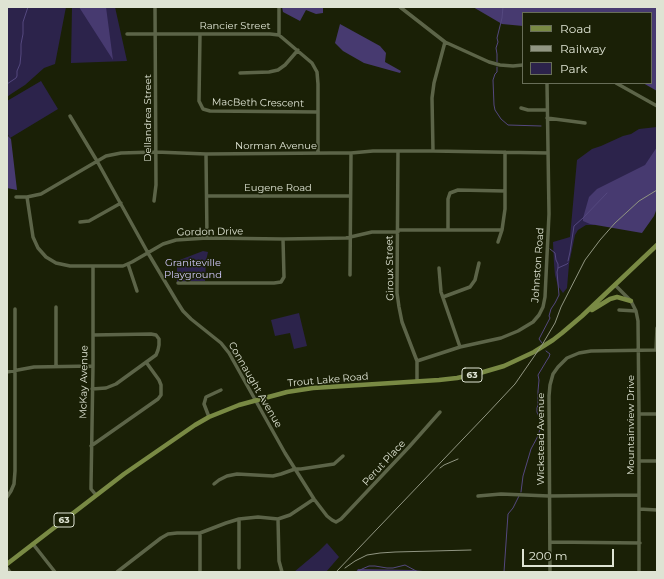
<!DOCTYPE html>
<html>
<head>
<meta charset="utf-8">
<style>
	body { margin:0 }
	#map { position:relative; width:664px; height:579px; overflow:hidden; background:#1a2006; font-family:Montserrat,sans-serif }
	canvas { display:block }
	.frame { position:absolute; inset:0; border:8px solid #dee3d3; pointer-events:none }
	.legend { position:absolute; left:522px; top:12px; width:130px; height:72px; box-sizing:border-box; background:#1a2006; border:1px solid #686e58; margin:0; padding:5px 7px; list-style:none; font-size:12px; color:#dee3d3 }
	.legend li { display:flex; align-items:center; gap:8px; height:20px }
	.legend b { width:20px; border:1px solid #686e58 }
	.scale { position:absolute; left:522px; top:549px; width:92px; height:18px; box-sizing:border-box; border:2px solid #dee3d3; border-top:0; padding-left:5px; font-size:12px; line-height:14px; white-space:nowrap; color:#dee3d3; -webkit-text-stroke:3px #1a2006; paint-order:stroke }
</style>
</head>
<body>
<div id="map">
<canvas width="664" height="579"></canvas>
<div class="frame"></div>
<ul class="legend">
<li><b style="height:5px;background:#798a44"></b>Road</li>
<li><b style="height:5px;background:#919682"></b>Railway</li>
<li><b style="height:11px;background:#2c234b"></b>Park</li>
</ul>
<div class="scale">200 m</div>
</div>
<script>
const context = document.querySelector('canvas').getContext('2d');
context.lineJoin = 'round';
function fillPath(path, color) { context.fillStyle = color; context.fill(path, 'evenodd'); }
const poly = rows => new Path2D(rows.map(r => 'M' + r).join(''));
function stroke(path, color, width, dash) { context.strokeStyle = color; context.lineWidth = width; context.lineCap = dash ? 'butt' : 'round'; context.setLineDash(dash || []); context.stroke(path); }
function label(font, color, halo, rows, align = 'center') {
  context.font = font + ' Montserrat,sans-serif'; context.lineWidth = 3; context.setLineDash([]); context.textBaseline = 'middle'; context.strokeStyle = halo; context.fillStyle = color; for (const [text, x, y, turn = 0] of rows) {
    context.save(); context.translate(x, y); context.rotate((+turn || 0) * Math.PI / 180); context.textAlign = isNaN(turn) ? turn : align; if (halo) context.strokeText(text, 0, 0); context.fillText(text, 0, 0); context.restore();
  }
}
const green = poly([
	[7,7,66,7,55,64,44,68,25,85,11,94,7,97],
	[72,7,115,7,127,61,71,63],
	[41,81,58,109,10,138,7,133,7,101],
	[657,127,657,187,594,225,586,225,578,230,575,235,569,264,567,288,563,293,558,286,555,275,554,264,553,242,570,237,577,160,592,149,601,146,623,136,631,134,639,129],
	[203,251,208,252,206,261,205,281,177,282,177,261],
	[299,313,307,346,294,349,290,333,275,336,271,320],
	[327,543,339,557,326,572,294,572,319,551]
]);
const forest = poly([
	[79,7,106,7,113,60],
	[282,7,323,7,323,13,316,14,306,10,300,21,283,12],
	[473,7,657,7,657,91,643,83,651,83,651,13,523,13,523,26,502,24],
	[340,24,380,46,386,53,385,62,401,71,400,73,364,63,343,51,335,43],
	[7,135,11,139,17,190,7,188],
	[657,147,657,208,654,216,642,233,590,224,583,221,583,218,589,197,597,189,645,165],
	[358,569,413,570,433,572,356,572]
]);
const stream = poly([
	[497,62,497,54,496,48,498,42,497,38,502,18,503,7],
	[497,67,497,72,495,74,493,80,494,105,495,110,501,119,508,125,541,126],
	[7,84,16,78,17,76,17,71,20,64,21,54,21,44,23,34,23,22,28,7],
	[568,261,570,252,574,226,583,218,607,193],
	[558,268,567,264,568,263],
	[542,343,539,339,550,318,549,316,551,309,555,303,559,295,557,272,558,268,558,264,556,260,555,253,550,249],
	[521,492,523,476,531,449,538,436,540,429,540,420,537,412,537,408,538,405,538,391,539,380,538,375,547,360,549,357,550,354,546,351],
	[357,572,362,569,369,566,375,566,387,568,393,568,405,565,418,572],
	[504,572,508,514,513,508,519,496]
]);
const minor = poly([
	[400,7,445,42,489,62,500,65,513,66,523,65],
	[127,34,270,34,279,35,312,63,317,72,318,84,318,153],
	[200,34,199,101,203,109,210,111,318,112],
	[279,35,279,7],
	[240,73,269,72,278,70,285,65,298,50],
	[616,83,657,106],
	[521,108,528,110,547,110],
	[70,116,97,161,148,253,176,300,183,311,191,319,221,343,229,353,285,453,314,499,327,516,332,520,336,522,341,519,409,447,440,412],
	[547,118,585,123],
	[398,151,397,293,399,307,402,322,417,361,417,381],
	[433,151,432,98,434,83,445,42],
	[206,154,207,238],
	[207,196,350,196],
	[16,197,27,197,41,194,106,156,121,153,156,152,206,154,330,153,351,153,373,151,433,151,548,153],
	[27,197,33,237,38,248,46,257,56,263,70,266,123,266,132,262,163,244,176,240,207,238,283,239,346,238,372,232,398,232],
	[154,201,156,185,155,7],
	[80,222,89,221,121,203],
	[448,229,448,199,450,193,458,190,505,191],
	[398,230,502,230],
	[498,242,502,230,505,209,505,152],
	[128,264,137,291],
	[93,267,93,366,91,486,91,489,96,495],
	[439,268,441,292,460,347],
	[350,275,351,153],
	[178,283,274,283,281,282,284,277,283,239],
	[615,285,631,301,636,311,638,321,639,414,639,572],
	[443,297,470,287,475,280,479,263],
	[56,307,56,366],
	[619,310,636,311],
	[656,350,657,328],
	[417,361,460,347,501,338,518,331,533,322,539,315,543,307,545,297,549,214,547,83],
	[7,372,34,367,93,366],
	[92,389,106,388,116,384,156,355,158,350,159,345,159,339,156,335,151,334,93,335],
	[639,414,657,414],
	[209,417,204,404,206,397,221,390],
	[91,446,158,399,161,395,161,385,159,380,146,362],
	[639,461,657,461],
	[214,484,219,480,227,476,237,474,273,476,281,474,295,469,301,469,334,464,343,456],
	[478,496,501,494,549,496,639,495],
	[7,497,11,491,14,484,15,471,15,309],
	[639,509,657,510],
	[278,519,279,561,282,572],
	[550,542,640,543],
	[33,544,55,572],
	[7,568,10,572],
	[239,568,239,519],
	[117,572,161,538,168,534,177,533,200,533,226,523,239,519,258,517,278,519,290,515,314,499],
	[200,572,200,533],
	[550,572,549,396,550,385,553,374,558,367,567,358,579,353,591,351,657,350]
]);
const major = poly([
	[592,310,610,299,617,297,631,301],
	[7,564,124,474,195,425,209,417,239,405,287,392,313,388,439,380,457,378,480,373,504,366,534,352,553,340,562,333,582,316,657,245]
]);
const rail = poly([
	[440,468,444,465,458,459],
	[345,568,355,561,367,555,380,553,395,552,471,550],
	[336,572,485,416,515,384,542,345,555,323,561,307,585,260,600,240,615,223,639,201,657,190]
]);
const shields = [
	[472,375,20],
	[64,520,20]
];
const shieldNames = [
	["63",472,375],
	["63",64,520]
];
const streetNames = [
	["Rancier Street",235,26],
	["MacBeth Crescent",258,103,1],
	["Dellandrea Street",148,118,-90],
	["Norman Avenue",276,146],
	["Eugene Road",278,188],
	["Gordon Drive",210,232,-1],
	["Johnston Road",538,265,-86],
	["Giroux Street",390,268,-91],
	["Trout Lake Road",328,380,-5],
	["McKay Avenue",84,382,-89],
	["Connaught Avenue",255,385,60],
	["Mountainview Drive",631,425,-90],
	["Wickstead Avenue",541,439,-90],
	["Perut Place",384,463,-47]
];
const parkNames = [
	["Graniteville",193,263],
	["Playground",193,275]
];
fillPath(green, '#2c234b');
fillPath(forest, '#473a70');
stroke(stream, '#54487f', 1);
stroke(minor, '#5c6448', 3.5);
stroke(major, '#798a44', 4.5);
stroke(rail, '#919682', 1);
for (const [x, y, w] of shields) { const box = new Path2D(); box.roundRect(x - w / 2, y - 7, w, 14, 3); context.fillStyle = '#1a2006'; context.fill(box); stroke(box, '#dee3d3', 1); }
label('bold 9px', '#dee3d3', null, shieldNames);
label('10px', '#dee3d3', '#1a2006', streetNames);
label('10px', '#d2cafd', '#1a2006', parkNames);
</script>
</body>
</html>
